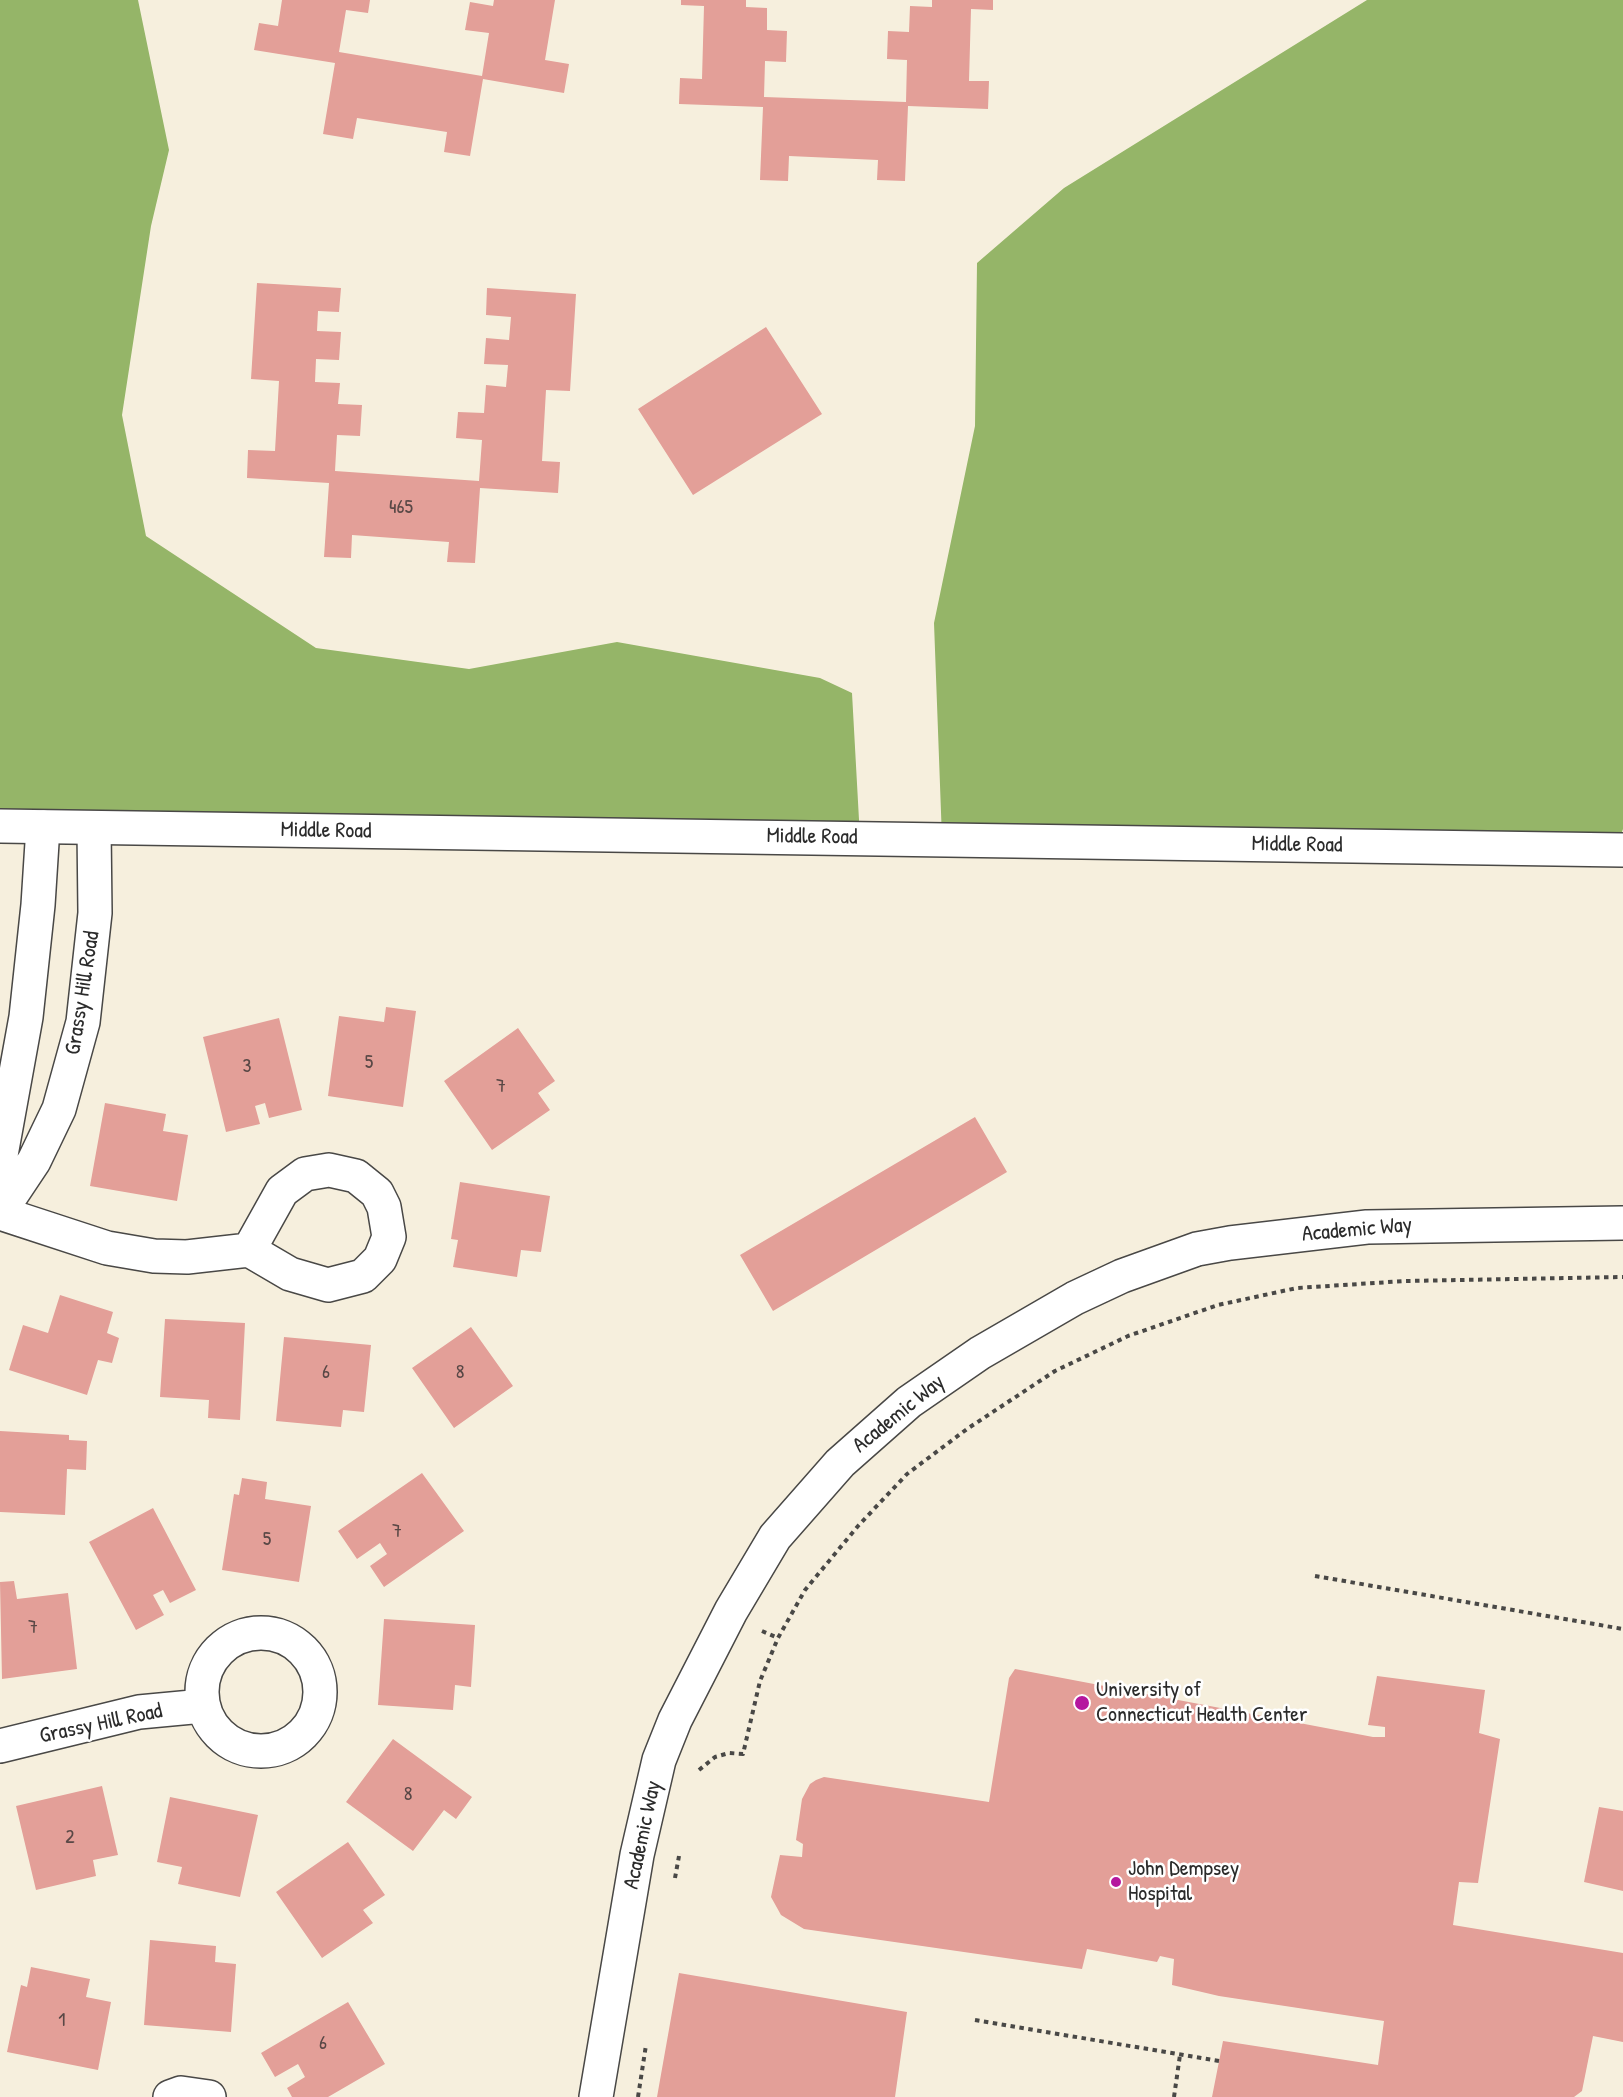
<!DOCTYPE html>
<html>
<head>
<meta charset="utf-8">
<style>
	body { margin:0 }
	canvas { display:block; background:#f6efdd }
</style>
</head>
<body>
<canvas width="1623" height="2097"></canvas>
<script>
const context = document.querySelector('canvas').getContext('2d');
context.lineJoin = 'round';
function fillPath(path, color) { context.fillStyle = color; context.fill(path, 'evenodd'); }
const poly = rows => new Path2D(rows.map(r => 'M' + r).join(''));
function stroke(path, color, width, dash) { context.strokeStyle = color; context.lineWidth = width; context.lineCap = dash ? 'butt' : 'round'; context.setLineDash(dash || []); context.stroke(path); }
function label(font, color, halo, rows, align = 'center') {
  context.font = font + ' "Patrick Hand",sans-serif'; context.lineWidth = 5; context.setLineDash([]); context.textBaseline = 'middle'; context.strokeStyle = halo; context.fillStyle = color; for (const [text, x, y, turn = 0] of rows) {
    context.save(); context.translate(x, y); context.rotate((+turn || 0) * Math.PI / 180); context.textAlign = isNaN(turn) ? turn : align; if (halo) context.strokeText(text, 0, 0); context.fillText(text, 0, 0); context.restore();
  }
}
const forest = poly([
	[0,0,138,0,169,150,151,226,122,415,146,536,316,648,469,669,617,642,820,678,852,693,860,838,0,826],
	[1367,0,1623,0,1623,829,1616,850,942,839,934,623,975,426,977,263,1064,188]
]);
const building = poly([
	[282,0,370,0,368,13,346,10,339,52,482,76,489,33,465,30,470,2,493,6,494,0,555,0,545,60,569,64,564,93,483,79,470,156,444,152,447,132,357,118,353,139,323,134,335,63,254,50,259,23,278,26],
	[681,0,746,0,746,7,767,8,767,30,787,31,786,62,765,61,764,97,906,102,907,60,887,59,888,31,909,32,910,6,932,7,932,0,993,0,993,10,971,9,969,81,989,81,988,109,908,106,905,181,877,180,878,160,789,156,788,181,760,180,763,107,679,104,680,78,702,79,704,6,681,5],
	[257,283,341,288,339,312,318,311,317,331,341,332,339,360,316,359,315,382,340,383,338,404,362,405,360,436,337,435,335,471,479,481,482,440,456,438,458,412,484,413,486,385,506,387,508,365,484,364,486,338,509,340,511,317,486,315,487,288,576,294,570,391,546,390,542,461,560,462,558,493,480,488,475,563,447,562,449,542,352,535,351,558,324,557,329,483,247,478,248,450,275,451,279,381,251,379],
	[766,327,822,414,693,495,638,409],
	[386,1007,416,1011,403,1107,328,1096,339,1016,384,1022],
	[279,1018,302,1110,269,1118,265,1103,255,1106,260,1124,226,1132,203,1037],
	[518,1028,555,1081,538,1093,550,1110,492,1150,444,1081],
	[105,1103,166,1114,163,1131,188,1135,177,1201,90,1186],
	[975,1117,1007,1172,773,1311,740,1255],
	[460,1182,550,1196,541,1252,521,1250,517,1277,453,1267,458,1240,451,1239],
	[60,1295,113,1312,107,1333,119,1338,112,1363,98,1360,87,1395,9,1370,23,1325,48,1333],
	[165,1319,245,1323,240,1420,208,1418,209,1400,160,1397],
	[471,1327,513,1386,454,1428,412,1368],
	[284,1337,371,1345,364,1412,343,1410,341,1427,276,1421],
	[0,1431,69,1435,69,1440,87,1441,86,1470,67,1469,65,1515,0,1512],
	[422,1473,464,1531,384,1587,370,1566,387,1554,380,1543,357,1559,338,1531],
	[242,1478,267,1482,265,1499,311,1506,299,1582,222,1570,234,1494,239,1495],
	[153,1508,196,1590,170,1603,163,1590,153,1595,164,1615,136,1630,89,1542],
	[14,1581,17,1599,68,1593,77,1669,2,1679,0,1582],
	[384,1619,475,1625,471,1687,455,1685,453,1710,378,1705],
	[1015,1669,1373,1737,1385,1737,1385,1727,1368,1725,1377,1676,1485,1690,1479,1733,1500,1739,1478,1883,1459,1882,1453,1925,1623,1953,1623,2042,1593,2036,1582,2091,1574,2097,1212,2097,1223,2041,1378,2065,1384,2021,1219,1996,1172,1985,1174,1959,1160,1956,1157,1962,1087,1949,1082,1969,804,1929,781,1915,771,1897,780,1855,802,1857,803,1844,796,1840,802,1799,810,1784,816,1780,824,1777,989,1802,1009,1678],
	[393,1739,472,1797,456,1819,444,1810,413,1851,346,1802],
	[102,1786,118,1855,93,1860,96,1876,36,1890,16,1806],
	[170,1797,258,1815,240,1897,178,1884,182,1867,157,1862],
	[1599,1807,1623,1811,1623,1891,1584,1882],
	[348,1842,385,1895,363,1910,373,1923,322,1958,276,1892],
	[150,1940,216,1946,215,1962,236,1964,231,2032,144,2025],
	[31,1967,90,1979,86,1997,111,2002,98,2070,7,2052,21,1985,27,1987],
	[679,1973,907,2012,895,2097,657,2097],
	[348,2002,385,2064,328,2097,292,2097,287,2088,305,2077,298,2064,275,2077,261,2053]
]);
const path = poly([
	[1315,1576,1623,1629],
	[762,1631,778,1638],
	[699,1770,715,1757,729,1753,743,1754,760,1681,778,1638,805,1590,858,1526,907,1474,967,1429,1055,1371,1128,1336,1218,1305,1297,1288,1405,1281,1623,1277],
	[675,1878,679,1856],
	[975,2020,1219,2061],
	[638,2097,646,2045],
	[1174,2097,1180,2055]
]);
const street = poly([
	[0,1197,1,1155,26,1017,38,905,43,827],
	[0,1212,34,1161,59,1109,83,1022,95,913,94,828],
	[0,1213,107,1248,154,1256,187,1257,249,1250,290,1274,328,1285,363,1276,380,1259,389,1237,384,1207,377,1193,356,1176,329,1170,305,1174,282,1191,249,1250],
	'202 1692a59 59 0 1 1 118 0a59 59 0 1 1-118 0Z',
	[0,1746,139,1712,203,1706],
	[170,2097,181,2093,209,2097],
	[596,2097,637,1855,659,1760,675,1720,731,1611,775,1537,840,1463,909,1402,980,1353,1075,1298,1122,1276,1197,1249,1230,1243,1367,1227,1623,1223]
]);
const secondary = poly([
	[0,826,1623,850]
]);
const markers = [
	[1082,1703,8,"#b5179e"],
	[1116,1882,6,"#b5179e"]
];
const numberNames = [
	["465",401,508],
	["5",369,1063],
	["3",247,1067],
	["7",501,1087],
	["6",326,1373],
	["8",460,1373],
	["7",397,1532],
	["5",267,1540],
	["7",33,1628],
	["8",408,1795],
	["2",70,1838],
	["1",62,2021],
	["6",323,2044]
];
const streetNames = [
	["Middle Road",326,831,1],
	["Middle Road",812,837,1],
	["Middle Road",1297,845,1],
	["Grassy Hill Road",83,993,-81],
	["Academic Way",1357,1230,-5],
	["Academic Way",899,1414,-39],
	["Grassy Hill Road",101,1724,-12],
	["Academic Way",643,1835,-78]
];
const poiNames = [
	["University of",1096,1690],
	["Connecticut Health Center",1096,1715],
	["John Dempsey",1128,1869],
	["Hospital",1128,1894]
];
fillPath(forest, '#95b568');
fillPath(building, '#e39f98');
stroke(street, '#494846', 36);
stroke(secondary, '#494846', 36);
stroke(path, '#494846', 4, [4.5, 4.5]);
stroke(street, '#fff', 33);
stroke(secondary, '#fff', 33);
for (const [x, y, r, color] of markers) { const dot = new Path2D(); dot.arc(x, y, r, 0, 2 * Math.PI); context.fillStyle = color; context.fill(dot); stroke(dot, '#fff', 2); }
label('20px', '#594846', null, numberNames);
label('22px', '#2b2b2b', '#fff', streetNames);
label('22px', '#2b2b2b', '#fff', poiNames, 'left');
</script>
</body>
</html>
